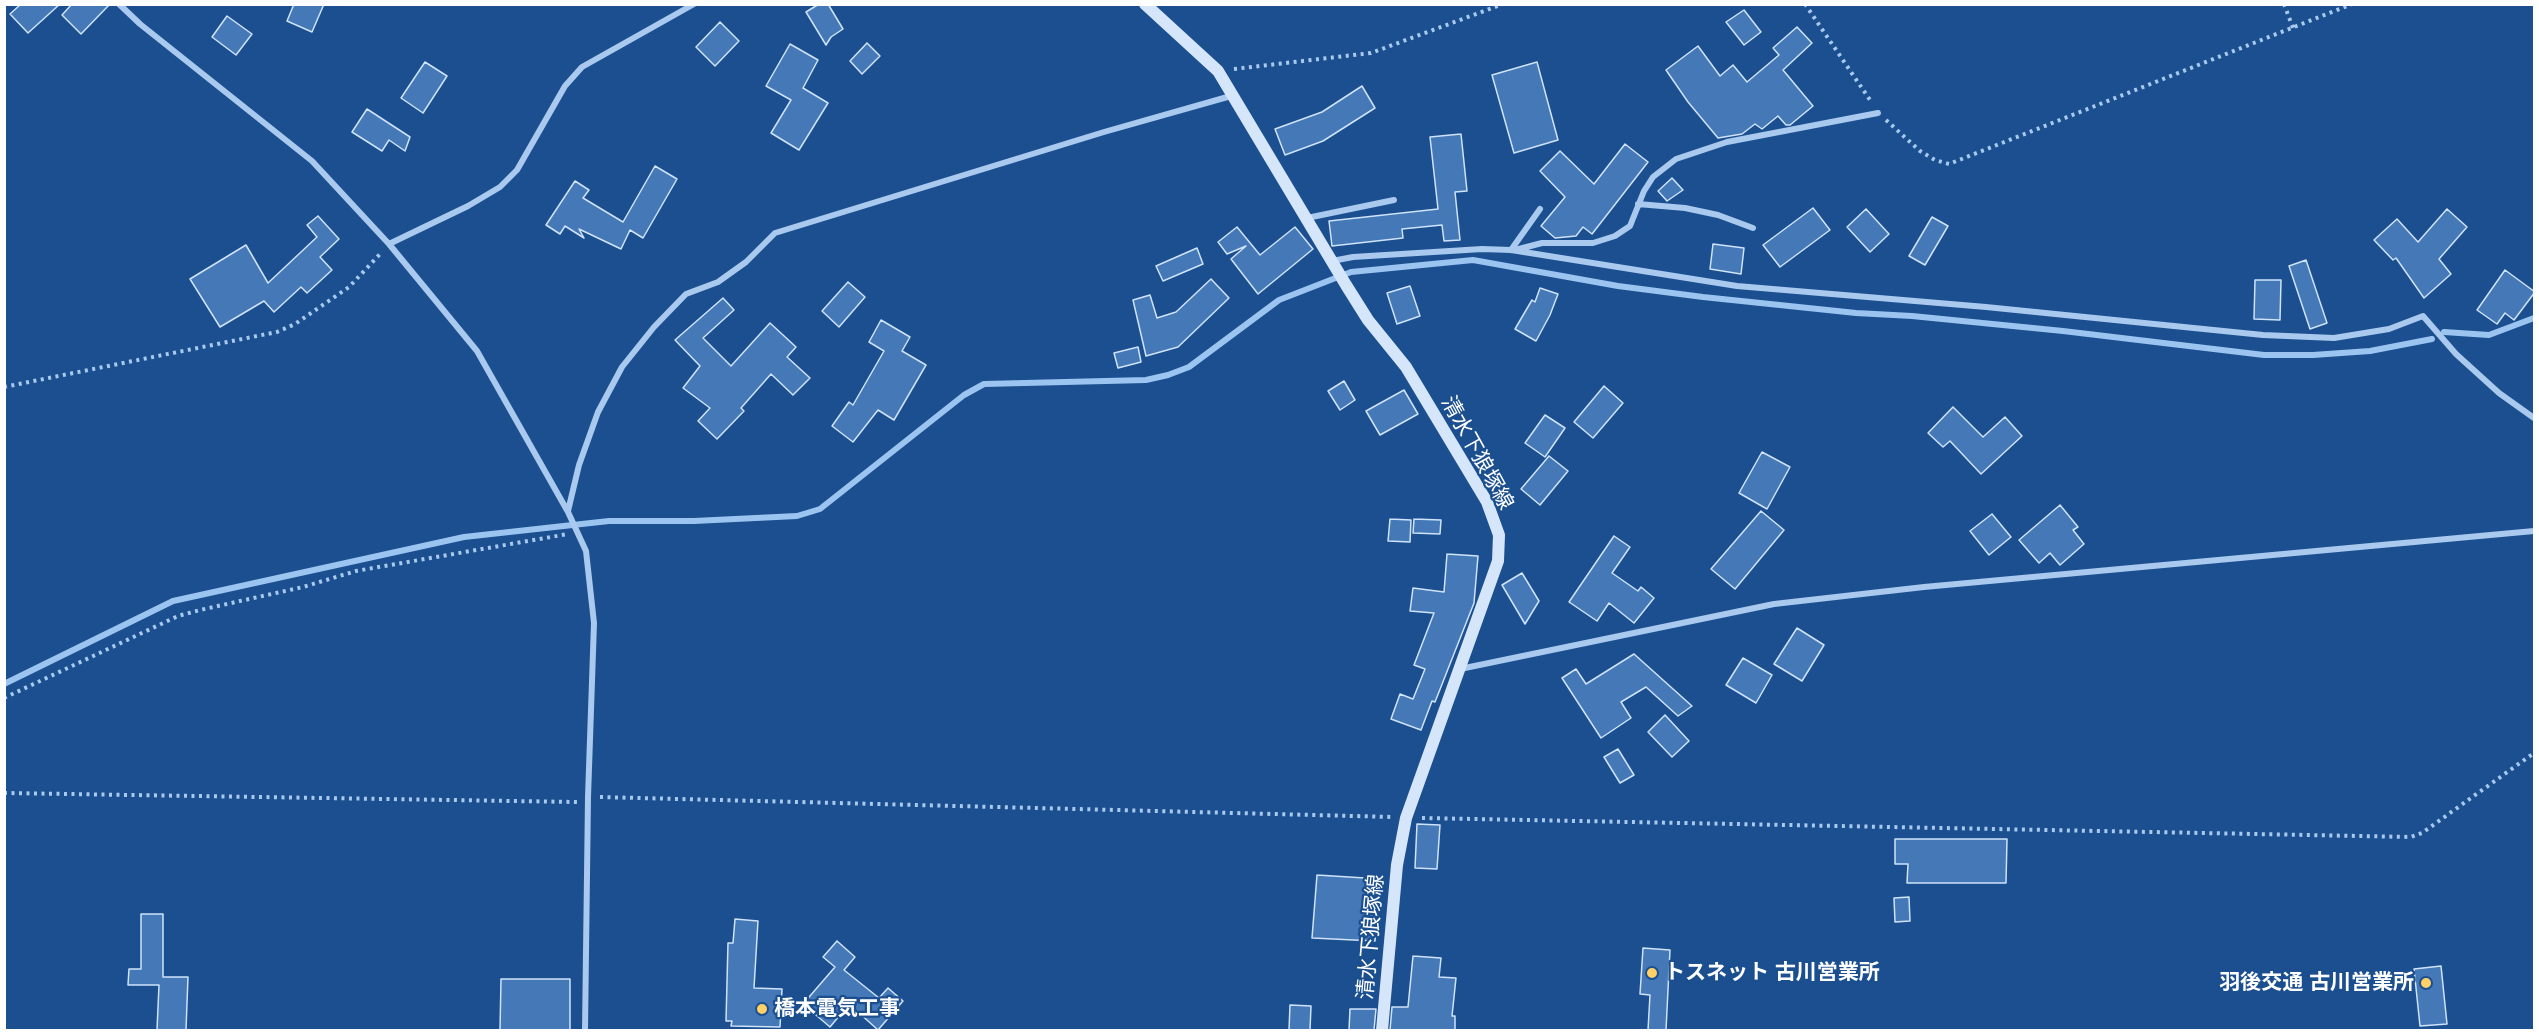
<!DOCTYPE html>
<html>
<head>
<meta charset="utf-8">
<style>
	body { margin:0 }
	#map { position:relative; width:2539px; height:1035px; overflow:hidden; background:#1b4f8f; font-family:Mulish,sans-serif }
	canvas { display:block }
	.frame { position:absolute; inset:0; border:6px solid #fff; pointer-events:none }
</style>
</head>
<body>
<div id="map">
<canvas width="2539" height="1035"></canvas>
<div class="frame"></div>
</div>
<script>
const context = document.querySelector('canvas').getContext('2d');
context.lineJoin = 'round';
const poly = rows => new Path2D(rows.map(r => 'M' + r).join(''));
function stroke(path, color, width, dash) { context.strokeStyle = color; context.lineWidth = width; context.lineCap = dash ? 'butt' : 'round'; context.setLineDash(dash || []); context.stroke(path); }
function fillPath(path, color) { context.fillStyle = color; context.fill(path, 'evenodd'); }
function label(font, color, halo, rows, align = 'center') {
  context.font = font + ' Mulish,"Noto Sans JP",sans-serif'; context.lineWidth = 4.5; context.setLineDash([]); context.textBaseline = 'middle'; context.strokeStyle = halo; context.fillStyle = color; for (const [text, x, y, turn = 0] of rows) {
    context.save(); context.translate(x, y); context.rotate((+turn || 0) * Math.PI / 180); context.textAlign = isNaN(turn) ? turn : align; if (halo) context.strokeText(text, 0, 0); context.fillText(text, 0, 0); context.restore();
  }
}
const stream = poly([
	[2444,332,2489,335,2534,318],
	[4,684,173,601,464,537,609,521,694,521,797,516,820,509,964,395,984,384,1146,380,1168,375,1189,367,1279,300,1351,272,1473,260,1618,286,1703,297,1856,313,1912,316,2063,331,2264,355,2313,355,2370,351,2432,339]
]);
const building = poly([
	[21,4,60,4,28,33,10,14,21,4],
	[72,4,110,4,81,34,62,15,72,4],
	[294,4,324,4,312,32,287,21,294,4],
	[819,4,828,4,843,29,831,37,826,45,806,12,819,4],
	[1744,10,1761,32,1744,45,1726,22,1744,10],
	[227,16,252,34,236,55,212,37,227,16],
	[720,22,739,41,715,66,696,47,720,22],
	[1797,27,1812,43,1783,70,1813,106,1790,125,1786,125,1778,116,1762,129,1755,124,1742,134,1718,138,1688,102,1666,70,1698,46,1720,76,1733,65,1747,82,1779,55,1773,48,1797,27],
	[867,43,880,56,862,74,850,61,867,43],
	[790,44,818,60,803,88,828,103,799,150,771,133,791,100,766,86,790,44],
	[425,62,447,76,423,113,401,98,425,62],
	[1537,62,1558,140,1514,153,1492,75,1537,62],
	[1362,86,1375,108,1323,141,1285,155,1275,129,1322,112,1362,86],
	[367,109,410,137,405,151,389,140,382,151,352,132,367,109],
	[1461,134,1467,191,1455,192,1460,240,1444,241,1442,225,1402,229,1403,238,1332,246,1329,221,1438,209,1430,137,1461,134],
	[1625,144,1648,162,1592,234,1583,227,1576,236,1555,238,1541,226,1565,197,1540,171,1560,151,1594,184,1625,144],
	[655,166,677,179,643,238,630,230,621,249,579,229,584,238,565,226,560,234,546,225,575,181,589,190,583,198,623,222,655,166],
	[1672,178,1683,190,1667,201,1658,191,1672,178],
	[1813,208,1830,230,1780,267,1763,245,1813,208],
	[1866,209,1889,234,1870,252,1847,227,1866,209],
	[2447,209,2467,227,2439,259,2451,274,2424,298,2396,258,2393,260,2374,240,2397,219,2418,242,2447,209],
	[318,216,339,239,320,257,332,270,307,293,301,287,274,312,264,301,220,327,190,279,246,245,268,283,317,237,307,225,318,216],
	[1932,217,1948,226,1925,265,1909,256,1932,217],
	[1237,227,1260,255,1295,227,1313,249,1258,294,1231,259,1246,246,1227,254,1218,242,1237,227],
	[1713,244,1744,248,1741,274,1710,269,1713,244],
	[1197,248,1203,264,1163,281,1156,266,1197,248],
	[2306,260,2327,323,2310,329,2289,266,2306,260],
	[2505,270,2535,292,2514,320,2505,313,2497,324,2477,310,2505,270],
	[1211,279,1229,298,1178,347,1146,356,1133,300,1150,295,1157,318,1176,312,1211,279],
	[2255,280,2281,280,2280,320,2254,319,2255,280],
	[848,282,865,297,839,327,822,311,848,282],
	[1410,286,1420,316,1397,324,1387,293,1410,286],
	[1540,288,1558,294,1550,315,1536,341,1515,329,1532,300,1535,302,1540,288],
	[723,298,734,310,703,338,731,366,770,323,796,347,787,357,810,378,793,395,771,374,741,408,744,411,717,439,698,421,710,408,683,388,700,366,675,340,723,298],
	[881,320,910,337,902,351,926,365,894,420,878,410,853,442,832,426,849,402,853,405,884,351,869,342,881,320],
	[1138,347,1141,362,1118,368,1114,353,1138,347],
	[1344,381,1355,400,1340,410,1328,391,1344,381],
	[1604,386,1623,403,1593,438,1574,422,1604,386],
	[1404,390,1418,414,1380,435,1366,411,1404,390],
	[1953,407,1983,437,2005,417,2022,436,1981,474,1950,441,1943,447,1928,433,1953,407],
	[1545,415,1565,428,1545,457,1525,443,1545,415],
	[1762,452,1790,467,1767,509,1739,493,1762,452],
	[1549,456,1568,471,1540,505,1521,489,1549,456],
	[2060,505,2078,527,2073,530,2084,544,2060,565,2050,553,2039,563,2019,540,2060,505],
	[1761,511,1784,530,1735,589,1711,569,1761,511],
	[1992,514,2011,537,1989,555,1970,531,1992,514],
	[1390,519,1411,520,1410,542,1388,541,1390,519],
	[1414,519,1441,520,1440,534,1413,533,1414,519],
	[1614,536,1630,547,1612,573,1638,591,1641,587,1654,598,1634,623,1609,603,1597,621,1569,602,1614,536],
	[1447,554,1478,556,1474,603,1435,702,1432,701,1421,730,1391,719,1400,694,1413,699,1425,669,1414,665,1434,613,1410,611,1413,588,1444,592,1447,554],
	[1522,573,1539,601,1525,624,1502,585,1522,573],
	[1797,628,1824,645,1802,681,1774,664,1797,628],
	[1634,654,1692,706,1678,716,1646,687,1621,702,1631,718,1601,738,1562,678,1576,669,1586,684,1634,654],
	[1743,658,1772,675,1756,703,1726,685,1743,658],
	[1665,715,1689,741,1672,757,1648,732,1665,715],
	[1618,749,1634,775,1620,783,1604,757,1618,749],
	[1417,824,1440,825,1437,869,1415,868,1417,824],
	[1895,839,2007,839,2006,883,1907,883,1908,864,1895,864,1895,839],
	[1317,875,1381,879,1375,941,1312,938,1317,875],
	[1909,897,1910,921,1895,922,1894,898,1909,897],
	[141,914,163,914,163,977,188,977,186,1030,157,1030,159,985,128,985,129,969,141,969,141,914],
	[735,919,758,921,754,988,782,989,780,1027,731,1026,732,1021,726,1021,728,943,733,943,735,919],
	[837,941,855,957,844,970,879,998,888,988,903,1001,878,1030,857,1011,853,1016,845,1009,830,1027,803,1004,835,967,823,957,837,941],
	[1643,948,1670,950,1666,1030,1648,1030,1650,995,1640,994,1643,948],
	[1413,956,1441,958,1439,977,1456,978,1452,1016,1455,1016,1455,1030,1390,1030,1392,1007,1408,1007,1413,956],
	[2441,966,2447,1024,2420,1026,2414,969,2441,966],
	[501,979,570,979,570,1030,500,1030,501,979],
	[1290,1005,1311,1006,1310,1030,1289,1030,1290,1005],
	[1350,1009,1376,1009,1374,1030,1349,1030,1350,1009]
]);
const path = poly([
	[1805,4,1872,103],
	[2284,4,2293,28],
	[1234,69,1371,53,1503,4],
	[1886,120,1920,151,1935,160,1949,164,2352,4],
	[4,387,277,332,295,324,349,287,381,253],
	[4,698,178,616,200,610,303,587,356,571,568,534],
	[4,793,577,802],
	[600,797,1393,817],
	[1422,818,2411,837,2422,833,2534,753]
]);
const minor = poly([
	[119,4,140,24,312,161,389,244,477,351,568,512,586,551,594,623,588,797,585,1030],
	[1638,204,1685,208,1718,215,1753,228],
	[1307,218,1394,200],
	[389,244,468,206,500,187,517,170,565,86,582,67,694,4],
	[1511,250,1540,209],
	[1515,250,1542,243,1593,243,1615,236,1630,226,1644,191,1653,177,1676,159,1727,142,1878,113],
	[1332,261,1353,257,1482,249,1511,250,1737,286,1986,307,2263,335,2334,338,2389,329,2423,316,2456,354,2499,393,2534,418],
	[568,511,579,465,598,412,622,367,654,327,686,294,718,282,746,262,775,233,1104,132,1231,96],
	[1460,669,1774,604,1924,587,2534,531]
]);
const secondary = poly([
	[1145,4,1218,71,1346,285,1368,320,1406,367,1487,502,1499,535,1498,561,1406,818,1397,865,1382,1030]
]);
const markers = [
	[1652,973,6,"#ffd166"],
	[2426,983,6,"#ffd166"],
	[762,1009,6,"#ffd166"]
];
const streetNames = [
	["清水下狼塚線",1477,453,61],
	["清水下狼塚線",1371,937,-85]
];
const poiNames = [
	["トスネット 古川営業所",1664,973],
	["羽後交通 古川営業所",2414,983,"right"],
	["橋本電気工事",774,1009]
];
stroke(stream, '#9cc4f0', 6);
fillPath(building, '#4478b7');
stroke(building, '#cfe3fa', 1.5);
stroke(path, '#a9c9ee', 4, [3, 4.5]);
stroke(minor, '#a9c9ee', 6);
stroke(secondary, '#d6e6fa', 12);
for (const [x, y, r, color] of markers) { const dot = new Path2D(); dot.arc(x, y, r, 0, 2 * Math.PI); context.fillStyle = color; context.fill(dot); stroke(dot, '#1b4f8f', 2); }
label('21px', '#fff', '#1b4f8f', streetNames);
label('bold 21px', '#fff', '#1b4f8f', poiNames, 'left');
</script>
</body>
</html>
